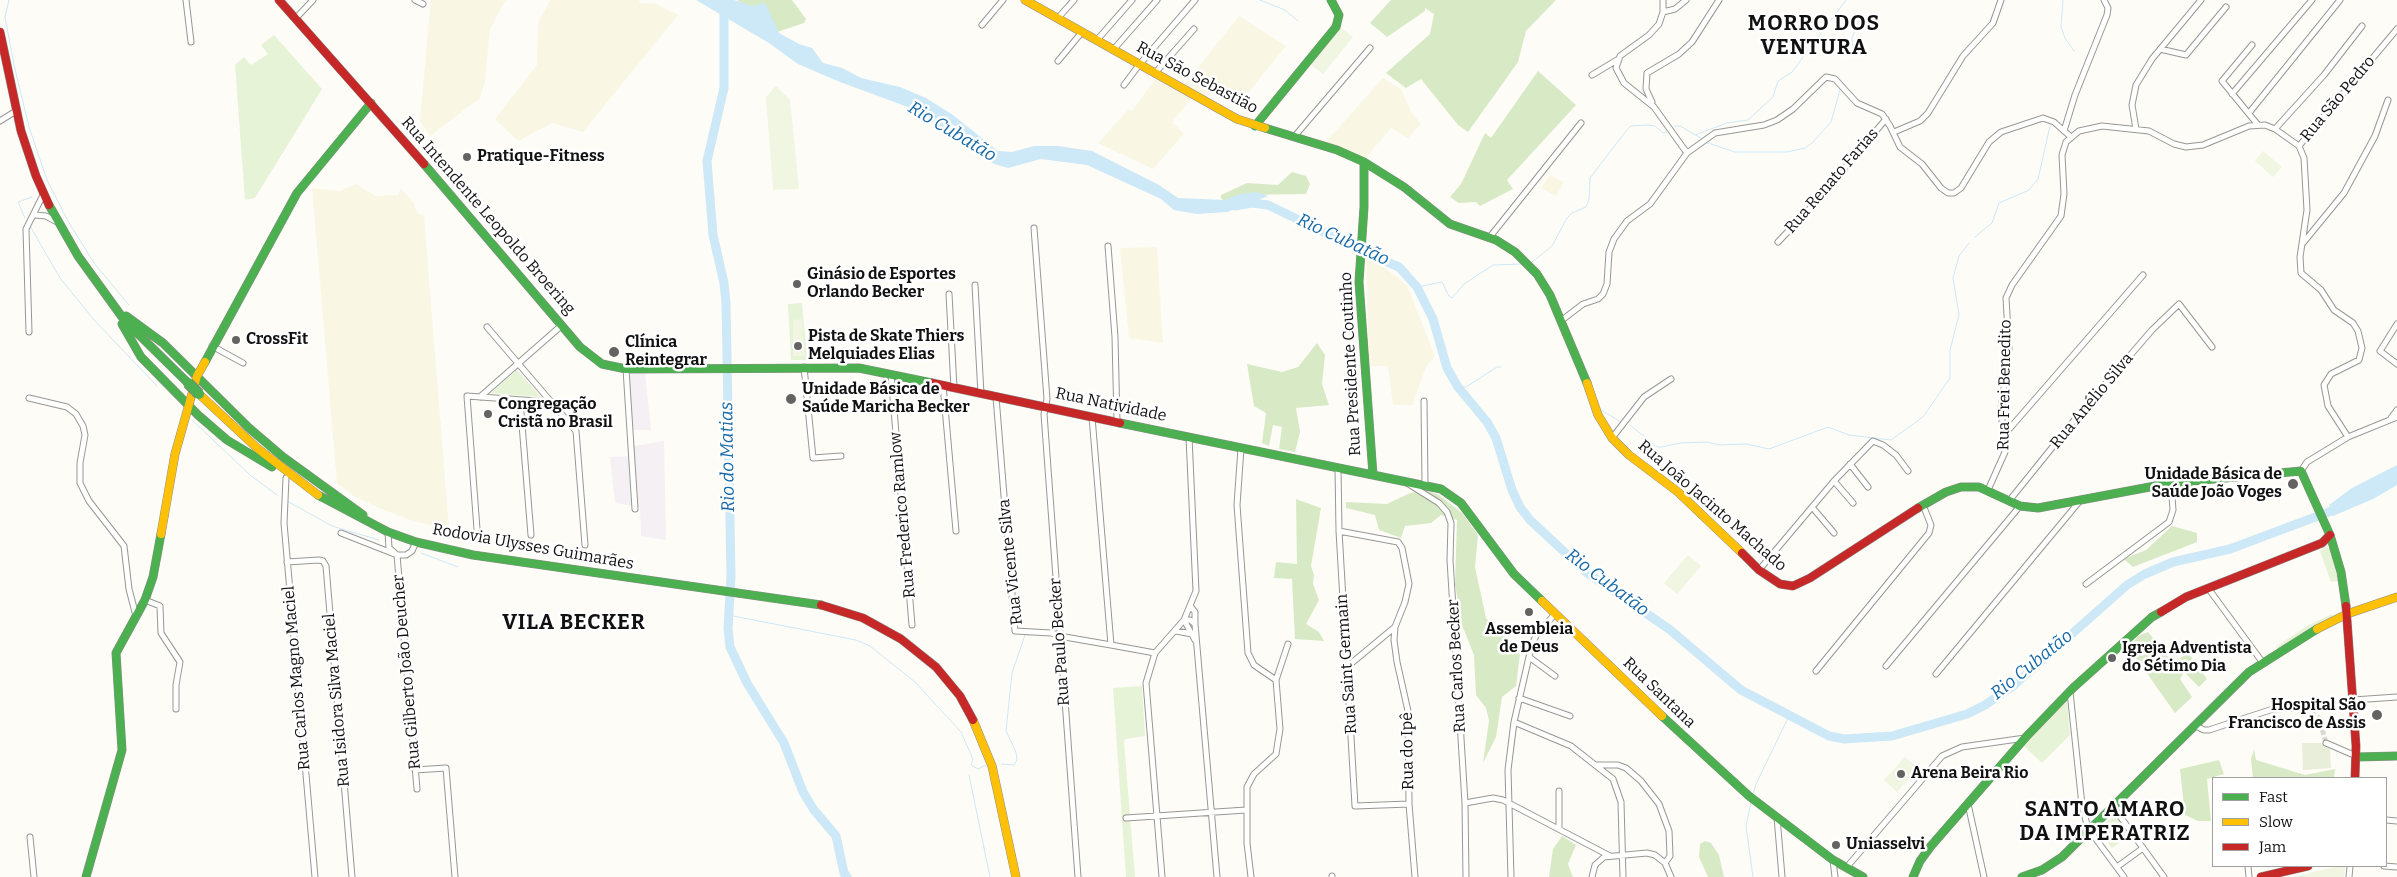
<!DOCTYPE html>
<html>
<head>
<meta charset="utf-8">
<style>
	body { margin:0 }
	#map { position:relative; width:2397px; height:877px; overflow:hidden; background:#fdfcf7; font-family:Bitter,serif }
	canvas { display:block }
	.legend { position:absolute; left:2212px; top:777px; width:175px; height:90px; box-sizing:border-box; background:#fff; border:1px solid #a0a0a0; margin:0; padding:6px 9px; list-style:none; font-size:15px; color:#111 }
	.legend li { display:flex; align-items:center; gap:10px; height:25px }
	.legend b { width:25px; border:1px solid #a0a0a0 }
</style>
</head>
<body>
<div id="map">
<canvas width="2397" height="877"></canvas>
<ul class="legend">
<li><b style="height:6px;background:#4caf50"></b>Fast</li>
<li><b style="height:6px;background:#ffc107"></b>Slow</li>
<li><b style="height:6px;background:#c62828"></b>Jam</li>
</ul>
</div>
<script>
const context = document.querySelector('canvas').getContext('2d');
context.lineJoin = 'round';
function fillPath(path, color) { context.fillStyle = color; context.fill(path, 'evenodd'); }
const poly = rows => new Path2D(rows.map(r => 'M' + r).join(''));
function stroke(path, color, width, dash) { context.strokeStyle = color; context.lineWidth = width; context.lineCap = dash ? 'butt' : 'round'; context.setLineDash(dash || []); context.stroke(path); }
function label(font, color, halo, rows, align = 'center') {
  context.font = font + ' Bitter,serif'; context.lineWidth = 5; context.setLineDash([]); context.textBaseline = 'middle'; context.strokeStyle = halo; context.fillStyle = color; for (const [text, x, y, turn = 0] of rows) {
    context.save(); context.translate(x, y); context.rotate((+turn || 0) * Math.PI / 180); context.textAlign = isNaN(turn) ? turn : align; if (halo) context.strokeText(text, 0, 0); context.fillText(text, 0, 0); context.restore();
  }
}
const industrial = poly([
	[628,373,645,373,651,430,632,430],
	[664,441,666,540,641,536,640,507,615,503,610,457,634,456,634,446]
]);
const farmland = poly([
	[431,0,506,0,490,29,485,82,480,98,430,136,420,121],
	[550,0,639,0,640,3,656,4,678,15,583,132,552,123,518,141,495,119,537,65,538,23],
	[1239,16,1286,46,1244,98,1219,84,1205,99,1183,86],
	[1383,78,1401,89,1412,113,1421,124,1408,138,1391,128,1364,160,1325,143],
	[1155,79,1192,98,1172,122,1184,134,1153,169,1098,143,1129,109,1132,111],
	[1550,175,1564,182,1556,196,1541,188],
	[356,184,376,196,398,195,401,189,414,203,417,213,424,216,449,529,413,521,379,508,352,495,337,483,312,188,340,191],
	[1157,247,1163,343,1129,338,1120,248],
	[1366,259,1385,268,1407,285,1435,356,1426,367,1412,405,1393,405,1388,366,1369,366]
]);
const green = poly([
	[274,35,322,89,255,198,245,200,235,65,244,57,251,65,268,54,261,45],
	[802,303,807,360,791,360,788,304],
	[517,370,541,397,491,393],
	[2325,547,2331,549,2338,581,2331,582,2320,551],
	[2332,614,2334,619,2279,651,2276,647,2307,626],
	[1142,686,1145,736,1125,739,1124,741,1135,877,1126,877,1113,688],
	[2067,699,2070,735,2042,763,2024,746],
	[2116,815,2131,835,2112,848,2096,830]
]);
const forest = poly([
	[737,0,792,0,806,19,804,23,774,33,763,20],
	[1391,0,1556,0,1526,31,1518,62,1468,132,1458,125,1421,79,1406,88,1386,73,1430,34,1434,14,1425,8,1425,11,1387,37,1370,23],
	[1538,71,1576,105,1507,180,1513,189,1480,206,1476,202,1459,203,1450,197,1461,184,1485,133,1491,138],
	[1292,172,1306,176,1310,184,1306,194,1242,195,1224,201,1221,198,1221,195,1247,183,1278,185],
	[1317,343,1325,355,1322,384,1329,405,1296,408,1300,432,1295,452,1279,449,1282,427,1273,425,1269,446,1262,443,1266,413,1254,406,1247,364,1282,372,1298,367],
	[1426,490,1439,495,1462,513,1478,535,1475,567,1486,618,1520,654,1516,686,1502,697,1496,737,1483,763,1489,721,1486,708,1476,695,1474,655,1462,625,1455,584,1457,520,1441,515,1431,523,1405,526,1401,538,1379,530,1375,515,1346,508,1346,502,1387,504,1410,493],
	[1296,499,1321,508,1311,566,1314,575,1313,584,1319,600,1306,624,1319,632,1324,641,1295,639,1292,579,1274,578,1276,562,1297,564],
	[2172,526,2197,533,2197,542,2133,567,2124,559,2146,550],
	[2148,632,2173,663,2188,653,2207,679,2199,687,2184,672,2180,679,2192,697,2175,713,2129,648,2138,636],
	[2254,749,2256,760,2305,775,2335,769,2334,778,2253,778,2251,759],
	[2219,760,2224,774,2207,779,2211,821,2198,821,2185,815,2180,769],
	[1562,836,1576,845,1568,864,1573,877,1549,877,1553,849],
	[1705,841,1711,843,1719,855,1724,877,1708,877,1699,857,1700,844]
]);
const cemetery = poly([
	[2302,743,2321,743,2330,748,2331,768,2303,770]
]);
const pitch = poly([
	[1340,27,1353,37,1323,74,1310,64],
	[776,86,790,100,799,189,773,190,766,97],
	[2263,151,2282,167,2273,177,2255,161],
	[802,319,803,335,801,336,803,336,805,356,793,356,793,320],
	[1688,555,1701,566,1677,594,1664,583],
	[1905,757,1918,768,1897,792,1884,780],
	[2339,866,2345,866,2344,877,2293,877]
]);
const water = poly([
	[696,0,734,0,752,6,765,3,779,33,799,44,812,48,823,63,842,68,861,78,900,87,926,98,953,115,998,151,1012,152,1034,146,1058,146,1092,151,1159,185,1178,198,1225,200,1240,194,1257,192,1268,196,1227,212,1197,214,1174,210,1161,199,1087,165,1041,159,1008,168,994,164,945,133,916,110,840,82,798,64,769,43],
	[2397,465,2397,485,2373,499,2333,516,2329,505,2352,488]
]);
const stream = poly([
	[9,0,5,17,14,65,29,127,47,180,68,221,94,263,129,305],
	[1260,0,1285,10,1298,21],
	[2063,0,2061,27,2065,38,2074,51],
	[1853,54,1852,38,1861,15],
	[1675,126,1680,126,1695,135,1727,123,1748,120,1773,97,1778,81,1792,72,1846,0],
	[1696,135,1702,139],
	[1705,142,1735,152,1787,152,1805,148,1812,143,1831,122,1840,90],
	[25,218,18,202,32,197],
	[30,226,60,278,94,320,157,386],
	[1975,237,1992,223,1999,203,2029,190,2038,179,2050,126],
	[1532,262,1552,246,1567,218,1572,213,1586,207,1589,199,1590,178,1626,131,1631,126,1648,125,1655,126,1663,133,1667,132],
	[1417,287,1442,282,1449,296,1452,298,1464,284,1493,265,1522,264],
	[1458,387,1466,387,1497,367,1501,367],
	[1601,410,1621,422],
	[192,420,250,475,277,495],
	[1630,425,1657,447,1662,447,1680,443,1707,442,1719,445,1746,444,1769,449,1828,427,1849,435,1891,440,1923,417,1950,378,1950,350,1959,315,1953,278,1959,256,1969,243],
	[287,501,332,526,379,540],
	[421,553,458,567],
	[728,615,856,640,870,646,915,682,961,732,973,759,971,765,978,769,986,765],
	[1002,764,1014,765,1017,760,1016,752,1006,731,1012,673,1025,635],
	[969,775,990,877],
	[1753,794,1756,784,1789,716],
	[1751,802,1746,826,1753,877],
	[843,877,844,873]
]);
const river = poly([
	[724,10,724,88,707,161,713,235,724,283,726,303,731,576,728,629,730,647,747,683,784,743,803,792,814,810,836,836,844,873,847,877],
	[1235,206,1252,203,1268,205,1375,257,1399,267,1417,287,1433,319,1447,368,1458,387,1487,422,1496,438,1512,490,1520,507,1530,520,1586,572,1669,629,1741,690,1829,736,1844,739,1892,736,1967,714,1985,705,2013,686,2127,585,2145,574,2173,562,2230,549,2342,507]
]);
const streetTunnel = poly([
	[2311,712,2319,718,2326,743]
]);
const street = poly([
	[186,0,191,42],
	[415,0,423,4],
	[1663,0,1663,12,1659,24,1649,35,1620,56,1616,68,1624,83,1654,107,1687,153],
	[1663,12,1675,9,1686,0],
	[296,18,313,0],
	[1058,18,1074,0],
	[982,25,1003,0],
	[1097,40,1132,0],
	[2252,45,2222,81,2258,125],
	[2160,49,2186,55,2226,7],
	[1113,50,1157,0],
	[1058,61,1082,32],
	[1155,73,1194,29],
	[1592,75,1617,60],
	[1124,85,1139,65,1195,0],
	[2232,94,2312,0],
	[1652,102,1646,89,1647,73,1679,54,1692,42,1719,0],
	[2249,113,2340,0],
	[0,121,16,111],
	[2136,129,2132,105,2136,85,2152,59,2201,0],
	[2275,129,2324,75,2362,26],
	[2064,131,2075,95,2107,15,2108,8,2104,0],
	[1894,132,1920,121,1928,113,1963,56,1993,23,2001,0],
	[1294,137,1370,48],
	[2299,146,2397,29],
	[35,215,46,216,55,221],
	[1034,228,1047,399,1044,414,1078,877],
	[1489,238,1581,123],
	[1778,242,1816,202,1886,119],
	[2303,243,2344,193,2375,136,2388,100],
	[1108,246,1115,337,1117,422],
	[975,285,981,394],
	[949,294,954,388],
	[1562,320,1583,304,1598,299,1603,294,1607,284,1609,252,1614,239,1627,221,1650,204,1687,153,1715,133,1764,125,1777,120,1793,109,1826,77,1835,79,1857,103,1882,114,1890,126,1900,147,1922,164,1941,188,1948,193,1954,193,1961,188,1989,142,2001,132,2043,118,2054,122,2071,137],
	[2397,324,2380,351,2397,364],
	[487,327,576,431,585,545],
	[29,332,26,229,43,195],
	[212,346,243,363],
	[804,367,813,458,841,456],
	[626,369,635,509],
	[891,374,912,625],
	[943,385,956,531],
	[480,397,562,325],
	[996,397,1015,631,1051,633,1065,637,1111,645],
	[29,398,67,407,76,414,83,426,85,435,80,463,80,483,89,501,124,546,129,589,136,616],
	[520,400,531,535],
	[1424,401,1425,484],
	[1092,417,1111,645,1155,653],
	[2391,418,2397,410],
	[2004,435,2143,275],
	[1612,438,1644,397,1671,379],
	[1241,448,1237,505,1248,653,1254,665,1276,680,1280,729,1276,754,1254,774,1247,787,1247,843,1251,877],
	[1850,464,1868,487],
	[1338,468,1339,531,1355,806,1409,804],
	[2301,471,2307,462,2348,437,2397,417],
	[286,478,284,523,315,877],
	[1834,481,1853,503],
	[1407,483,1439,503,1447,512,1451,523,1450,560,1465,803,1466,877],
	[1988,490,2005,452,2001,409,2009,350,2006,298,2012,285,2061,216,2064,194,2062,155,2066,142,2079,131,2102,126,2149,131,2174,144,2186,147,2203,145,2249,126,2265,125,2275,129,2299,146,2304,158,2307,210,2300,257,2301,273,2321,290,2334,310,2353,323,2358,331,2362,348,2359,360,2331,374,2324,385,2328,406,2348,437],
	[2009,501,2076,418,2152,330,2179,304,2212,347],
	[1812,507,1834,533],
	[477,529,467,396,551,402],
	[1339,531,1398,542,1402,548,1409,584,1405,602,1395,627,1348,666],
	[388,532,389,548,397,555,406,555,412,551,416,542],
	[341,533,397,555,417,789],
	[287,562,319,560,323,561,326,566,352,877],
	[1759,570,1834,481,1873,441,1883,445,1896,455,1908,471],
	[2086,584,2169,522,2173,510,2171,483],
	[2208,588,2263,663],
	[145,600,160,606,161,633,180,662,176,685,176,709],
	[1191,607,1195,612,1195,624],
	[1184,620,1190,620,1195,624,1217,877],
	[1184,620,1195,640],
	[1395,627,1394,640,1397,662,1408,711,1409,804,1415,877],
	[1176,631,1192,634],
	[1529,657,1555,676],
	[1886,666,2020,506],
	[1816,671,1929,533,1931,525,1923,505],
	[1936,674,2079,502],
	[1276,680,1288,644],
	[2070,692,2082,805,2086,821,2090,831,2124,877],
	[1519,698,1570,716],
	[2353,700,2397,697],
	[1514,722,1571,746,1613,779,1621,802,1623,877],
	[2196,726,2204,730,2209,730,2273,709,2296,708,2311,712],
	[2326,743,2356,756],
	[1596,765,1618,765,1626,768,1641,781,1659,804,1669,831,1670,856,1665,863],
	[415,770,446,768,455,877],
	[1559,791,1559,829],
	[1465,803,1493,798,1503,800,1610,856],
	[1968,804,1984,877],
	[2114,808,2164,877],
	[1777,817,1782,877],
	[1126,818,1246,810],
	[2386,820,2397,821],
	[30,837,34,877],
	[1833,860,1835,877],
	[2248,866,2249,877],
	[2384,866,2397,867],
	[2117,867,2143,848],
	[1846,868,1942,756,1962,747,2025,738],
	[1332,876,1332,877],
	[1162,877,1146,683,1155,653,1184,620,1196,591,1189,437],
	[1511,877,1508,770,1514,722,1532,644,1537,634,1555,614],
	[1592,877,1595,865,1604,857,1647,853,1655,855,1665,863,1671,877],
	[2349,877,2350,866]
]);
const fast = poly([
	[1255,126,1336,27,1339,15,1331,0],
	[1265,128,1337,150,1364,162,1404,187,1450,224,1496,240,1515,252,1537,274,1550,295,1587,383],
	[1364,162,1364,207,1359,282,1373,475],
	[424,164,580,347,602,364,626,369,859,368,932,383],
	[49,205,78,256,125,321,188,383],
	[126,316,163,343,249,428,283,457,363,515],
	[122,324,141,357,198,415,227,440,272,467],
	[205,362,297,193,371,103],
	[1120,423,1441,489,1461,503,1514,574,1542,601],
	[318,495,388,532,416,542,473,555,821,605],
	[1918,508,1946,492,1961,487,1979,487,2020,506,2038,508,2171,483,2301,471,2330,535,2341,572,2346,606],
	[1662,716,1749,796,1833,860,1863,877],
	[2357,757,2397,756],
	[86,877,122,750,116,653,145,600,153,577,161,534],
	[1913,877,1920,861,1931,846,2025,738,2073,688,2152,617,2161,612],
	[2022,877,2042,870,2062,857,2249,672,2317,629]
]);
const slow = poly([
	[1025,0,1237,119,1265,128],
	[1587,383,1598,415,1612,438,1629,455,1678,492,1742,553],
	[199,394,257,448,318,495],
	[161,534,175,454,197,376,205,362],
	[1542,601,1662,716],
	[2317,629,2347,614,2397,597],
	[973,720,992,766,1016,877]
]);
const jam = poly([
	[279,0,424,164],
	[0,32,21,131,36,176,49,205],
	[932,383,1120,423],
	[1742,553,1759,570,1780,584,1793,586,1810,578,1918,508],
	[821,605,863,618,901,639,936,667,960,696,973,720],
	[2346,606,2356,746,2355,778],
	[2161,612,2186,597,2322,543,2330,535],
	[2261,877,2308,866]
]);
const fastBridge = poly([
	[188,383,199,394]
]);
const markers = [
	[467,157,5,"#646362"],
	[797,284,5,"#646362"],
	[236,340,5,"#646362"],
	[798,346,5,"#646362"],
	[614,352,6,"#646362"],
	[791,399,6,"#646362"],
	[488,414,5,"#646362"],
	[2293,484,6,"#646362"],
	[1529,612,5,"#646362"],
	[2112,658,5,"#646362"],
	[2377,715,6,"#646362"],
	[1901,774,5,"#646362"],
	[1836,845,5,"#646362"]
];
const streetNames = [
	["Rua São Sebastião",1197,78,28],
	["Rua São Pedro",2338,99,-50],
	["Rua Renato Farias",1832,181,-49],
	["Rua Intendente Leopoldo Broering",488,216,49],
	["Rua Presidente Coutinho",1351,364,-93],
	["Rua Frei Benedito",2005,385,-89],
	["Rua Anélio Silva",2092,401,-50],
	["Rua Natividade",1111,405,12],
	["Rua João Jacinto Machado",1712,506,41],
	["Rua Frederico Ramlow",903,515,-95],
	["Rodovia Ulysses Guimarães",533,547,10],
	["Rua Vicente Silva",1011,562,-96],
	["Rua Paulo Becker",1060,642,-94],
	["Rua Saint Germain",1347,664,-94],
	["Rua Carlos Becker",1457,666,-93],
	["Rua Gilberto João Deucher",407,672,-95],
	["Rua Carlos Magno Maciel",297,678,-95],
	["Rua Santana",1659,693,44],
	["Rua Isidora Silva Maciel",337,700,-95],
	["Rua do Ipê",1408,751,-91]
];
const poiNames = [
	["Pratique-Fitness",477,157],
	["Ginásio de Esportes",807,275],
	["Orlando Becker",807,293],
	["Pista de Skate Thiers",808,337],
	["Melquiades Elias",808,355],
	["CrossFit",246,340],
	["Clínica",625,343],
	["Reintegrar",625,361],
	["Unidade Básica de",802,390],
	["Saúde Maricha Becker",802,408],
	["Congregação",498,405],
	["Cristã no Brasil",498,423],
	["Unidade Básica de",2282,475,"right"],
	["Saúde João Voges",2282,493,"right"],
	["Assembleia",1529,630,"center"],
	["de Deus",1529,648,"center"],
	["Igreja Adventista",2122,649],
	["do Sétimo Dia",2122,667],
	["Hospital São",2366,706,"right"],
	["Francisco de Assis",2366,724,"right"],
	["Arena Beira Rio",1911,774],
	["Uniasselvi",1846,845]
];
const waterNames = [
	["Rio Cubatão",952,132,31],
	["Rio Cubatão",1343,240,25],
	["Rio do Matias",728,457,-91],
	["Rio Cubatão",1607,583,37],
	["Rio Cubatão",2032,665,-39]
];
const districtNames = [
	["MORRO DOS",1814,24],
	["VENTURA",1814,48],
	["VILA BECKER",574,623],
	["SANTO AMARO",2105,810],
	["DA IMPERATRIZ",2105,834]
];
fillPath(industrial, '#f5f0f3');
fillPath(farmland, '#f9f7e4');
fillPath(green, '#e7f3d7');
fillPath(forest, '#d8eac5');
fillPath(cemetery, '#e9eedb');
fillPath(pitch, '#f0f6e1');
fillPath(water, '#cde8f7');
stroke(stream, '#cde8f7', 1);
stroke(river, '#cde8f7', 9);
stroke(streetTunnel, '#dad9d4', 5, [5, 2.5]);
stroke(street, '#979795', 7);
stroke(fast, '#8e8d8b', 9);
stroke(slow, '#8e8d8b', 9);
stroke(jam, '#8e8d8b', 9);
stroke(street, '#fffffe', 5);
stroke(fast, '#4caf50', 8);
stroke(slow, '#ffc107', 8);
stroke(jam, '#c62828', 8);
stroke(fastBridge, '#858482', 12, []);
stroke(fastBridge, '#4caf50', 10);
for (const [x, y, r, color] of markers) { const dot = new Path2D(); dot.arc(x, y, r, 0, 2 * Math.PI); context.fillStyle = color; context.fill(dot); stroke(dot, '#fff', 2); }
label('16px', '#111', '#fff', streetNames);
label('bold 16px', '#111', '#fff', poiNames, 'left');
label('italic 18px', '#1768a6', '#fff', waterNames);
context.letterSpacing = '1px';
label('bold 21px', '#111', '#fff', districtNames);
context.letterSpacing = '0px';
</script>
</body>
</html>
